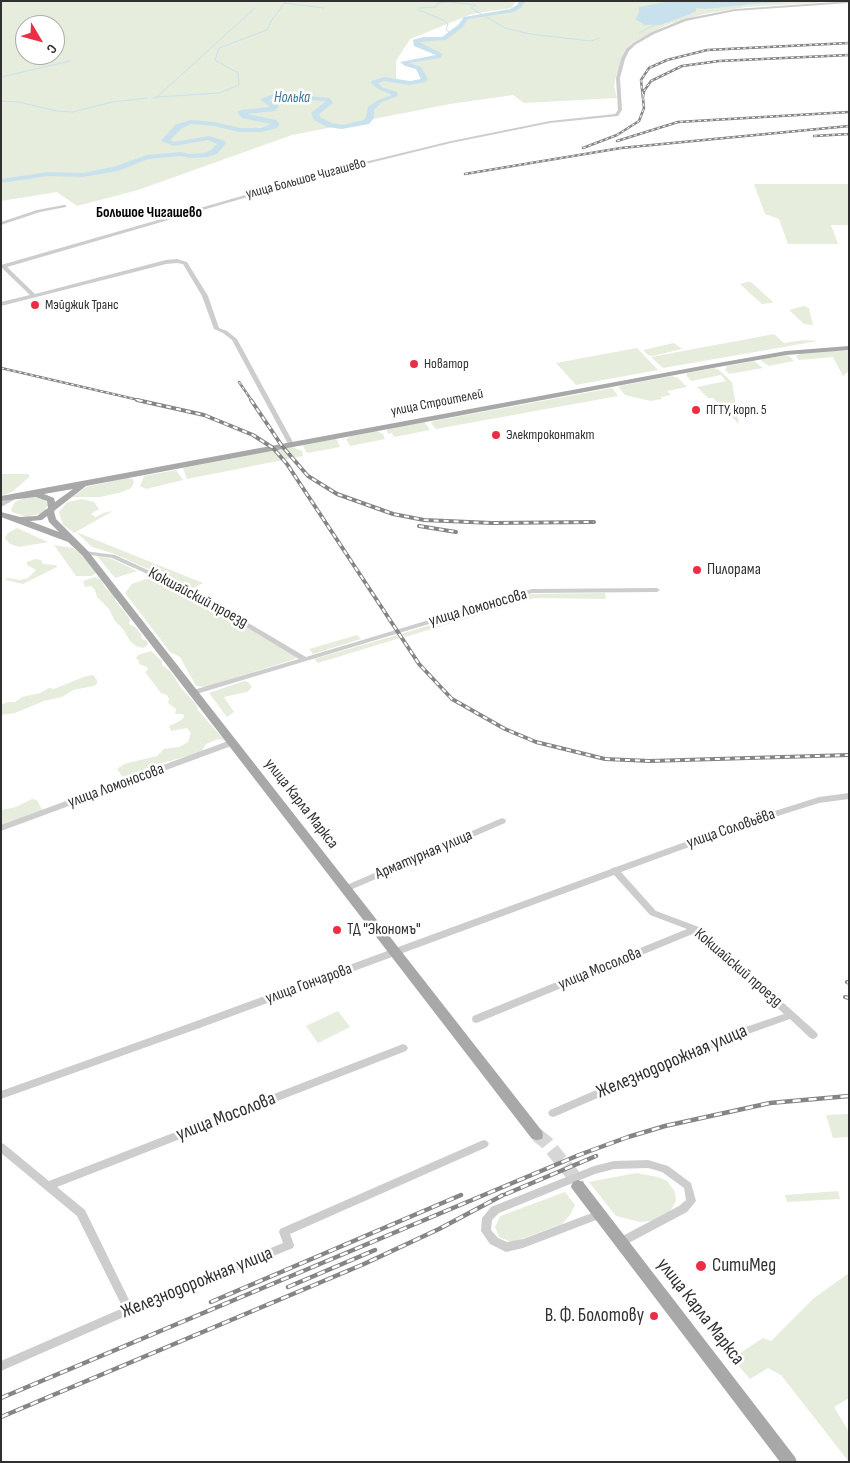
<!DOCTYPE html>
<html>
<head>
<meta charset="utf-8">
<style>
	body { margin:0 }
	#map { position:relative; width:850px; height:1463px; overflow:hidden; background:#fff; font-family:"Sofia Sans Condensed",sans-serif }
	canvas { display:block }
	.frame { position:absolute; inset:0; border:2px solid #303030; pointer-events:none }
	.north { position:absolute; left:15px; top:15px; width:50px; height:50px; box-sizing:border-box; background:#fff; border:1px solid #acacac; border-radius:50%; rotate:127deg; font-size:14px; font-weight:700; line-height:20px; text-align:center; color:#303030 }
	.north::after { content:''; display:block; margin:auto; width:18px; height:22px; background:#eb2e43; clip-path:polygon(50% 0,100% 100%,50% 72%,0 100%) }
</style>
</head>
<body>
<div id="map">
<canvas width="850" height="1463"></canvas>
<div class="frame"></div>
<div class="north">С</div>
</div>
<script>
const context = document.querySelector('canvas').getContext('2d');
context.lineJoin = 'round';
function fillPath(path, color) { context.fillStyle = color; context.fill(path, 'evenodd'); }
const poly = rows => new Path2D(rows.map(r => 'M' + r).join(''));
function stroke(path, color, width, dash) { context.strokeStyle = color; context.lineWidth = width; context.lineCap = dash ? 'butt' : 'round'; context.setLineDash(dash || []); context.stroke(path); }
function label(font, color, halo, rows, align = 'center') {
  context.font = font + ' "Sofia Sans Condensed",sans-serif'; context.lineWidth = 5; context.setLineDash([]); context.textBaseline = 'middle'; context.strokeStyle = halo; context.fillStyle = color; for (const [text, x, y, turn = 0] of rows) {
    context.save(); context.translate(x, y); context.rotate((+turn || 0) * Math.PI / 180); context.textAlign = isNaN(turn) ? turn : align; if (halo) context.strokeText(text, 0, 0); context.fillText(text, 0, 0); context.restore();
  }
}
const green = poly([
	[1,1,516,1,511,8,472,14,410,39,396,61,396,80,410,83,419,83,425,79,419,68,407,65,403,62,438,57,440,54,416,45,415,41,423,39,444,39,460,26,462,22,466,18,478,15,512,11,520,6,522,1,849,1,745,7,704,14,666,25,632,43,625,50,616,76,614,86,617,98,524,103,513,95,450,104,292,135,138,190,77,206,57,192,1,201],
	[25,25,55,25,55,55,25,55],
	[754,184,849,184,849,225,831,225,838,244,788,244,779,219,765,214],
	[747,282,751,282,773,302,772,303,762,304,740,284],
	[804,306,809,308,813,325,804,324,789,310],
	[774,334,784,343,804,340,818,341,663,368,651,357],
	[674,343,682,349,652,356,648,355,643,350],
	[637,348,658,370,576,385,556,363],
	[826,351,849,351,849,371,843,376,833,357,799,360,796,356,801,353],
	[785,355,789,356,794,361,769,366,761,361,762,359],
	[754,361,763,368,729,374,725,370,727,366],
	[714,368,719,370,732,382,739,424,713,398,708,398,697,387,726,381,721,375,691,381,686,375,687,373],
	[672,376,678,378,687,387,667,391,671,395,661,397,662,399,651,401,625,395,619,388,620,386],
	[612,388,618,396,436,429,431,423,434,421],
	[424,422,430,430,394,437,392,433,388,434,387,431,389,428],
	[377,431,383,434,385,439,350,446,346,439,351,436],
	[336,438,340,447,307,453,303,446,306,443],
	[292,447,302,451,303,456,187,479,183,468],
	[176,470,183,480,146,489,140,486,144,476],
	[1,474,28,474,30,476,12,492,1,496],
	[127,478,133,479,134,483,131,488,122,492,100,497,72,497,86,487],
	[38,497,46,501,48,505,44,512,39,514,27,517,12,512,11,509,15,502,25,498],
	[82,499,94,502,99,509,91,514,96,517,103,513,113,511,74,533,63,525,59,512,67,502],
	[17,528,48,542,19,547,10,544,5,538,8,533],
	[76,532,198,581,203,583,192,589,115,554,92,547],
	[54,545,73,548,81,553,96,573,91,576,76,576],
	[97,556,112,559,137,571,115,578],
	[35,559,41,560,43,564,56,565,57,567,23,584,5,580,8,578,20,580,28,578,36,570,27,565,27,562],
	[95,577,101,580,106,589,110,591,115,597,115,600,130,619,129,624,135,627,141,634,142,639,147,641,148,645,143,648,136,646,130,641,123,629,115,621,109,609,97,597,95,590,91,586,85,587,83,581],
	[146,579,164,581,191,594,296,656,295,659,206,687,196,686,180,657,170,652,125,593,132,584],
	[605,593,606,599,534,598,405,637,401,634,531,594],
	[357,635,361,639,313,654,309,649],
	[397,635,400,638,318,663,314,659],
	[151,651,162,661,162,665,170,671,182,689,196,704,198,710,224,740,218,739,206,744,201,752,159,764,133,776,122,776,117,769,124,764,157,756,164,749,179,747,188,742,191,733,187,728,171,731,169,726,180,721,184,717,183,714,175,714,176,709,168,703,169,699,167,695,161,693,145,672,148,670,147,667,139,664,139,661,136,658,138,655],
	[93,675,97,680,97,684,93,686,73,690,62,697,44,701,15,713,1,715,1,705,7,702,15,702,22,697,40,693,49,688,54,689,86,676],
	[244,681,248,682,252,687,247,692,224,697,234,712,227,717,209,693],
	[32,799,37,800,42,810,1,825,1,810,16,807],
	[338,1011,350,1027,318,1043,306,1026],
	[849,1114,849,1137,833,1138,826,1115],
	[636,1173,658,1177,667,1181,675,1192,676,1200,671,1210,656,1220,640,1222,616,1216,589,1182],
	[838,1191,840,1199,787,1202,785,1195],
	[565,1192,575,1205,570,1215,562,1224,516,1241,509,1241,499,1237,495,1227,500,1216],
	[849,1273,849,1398,834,1407,849,1432,849,1462,781,1375,768,1368,750,1379,735,1362,743,1357,740,1353,763,1338,771,1341,814,1298]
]);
const water = poly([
	[671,1,805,1,752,4,705,9,696,8,696,11,688,15,660,25,645,25,635,19,639,13,639,7]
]);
const stream = poly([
	[284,3,324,8],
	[451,33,446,30,448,24,443,20,419,10,419,8,436,7,437,3,448,2,476,5,471,8,505,28,530,34,591,41,599,38],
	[639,33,655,25],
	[1,77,70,61],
	[157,97,219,93,239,85,238,73,215,60,219,48,267,30,271,21,286,1],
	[153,98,157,97,255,8],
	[1,101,18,102,57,111,73,112,112,102,147,98]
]);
const river = poly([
	[519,1,525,1,522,7,514,12,468,19,463,27,446,40,419,42,443,54,440,58,409,63,421,67,428,79,425,82,410,85,384,81,378,83,382,87,397,92,398,96,382,102,374,110,374,118,369,124,342,129,327,127,314,120,311,113,325,102,324,101,277,97,270,100,279,106,275,111,247,114,276,120,280,124,277,128,262,132,239,132,214,126,191,124,181,129,170,140,174,142,209,136,225,141,226,143,217,154,208,157,190,158,180,156,148,159,118,171,83,177,48,176,1,183,1,179,48,172,83,173,113,167,147,155,180,152,190,154,204,153,211,150,217,144,208,140,174,146,161,141,175,125,190,120,214,122,240,128,261,128,271,124,242,118,237,112,241,110,270,107,260,99,277,93,329,98,333,103,319,114,320,117,332,123,342,125,364,120,366,117,368,107,378,100,392,95,378,89,371,83,371,81,384,77,410,81,421,79,416,69,405,66,400,62,436,55,414,46,413,40,423,37,442,37,458,25,464,17,510,9,517,5,519,1]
]);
const majorTunnel = poly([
	[537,1135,546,1142,572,1174,578,1186]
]);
const minor = poly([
	[849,1,849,3,735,11,686,21,654,34,635,45,629,51,625,59,620,78,622,110,618,116,550,123,451,143,337,171,7,267,35,294,166,260,177,259,187,262,208,296,219,328,227,331,237,339,294,444,293,445,289,445,288,444,232,340,223,333,214,329,202,296,183,264,177,263,166,264,1,306,1,302,30,295,2,268,1,268,1,265,336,169,451,141,550,121,615,114,618,110,616,78,621,59,626,49,633,43,652,32,684,19,735,9,849,1],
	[64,205,66,205,66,207,40,212,1,225,1,222,37,210,64,205],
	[12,497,14,498,14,500,1,507,1,502,12,497],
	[85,551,115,555,196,592,306,657,532,589,657,588,660,590,657,592,532,593,193,695,190,695,189,693,190,691,299,659,192,594,112,558,83,554,82,553,83,552,85,551],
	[228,741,231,741,235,743,234,745,1,831,1,825,228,741],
	[849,793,849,799,819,803,749,825,621,872,656,911,699,927,816,1032,818,1035,816,1038,813,1039,810,1038,790,1019,734,1039,556,1116,553,1117,550,1116,548,1113,550,1110,728,1033,784,1014,695,933,479,1022,476,1023,473,1022,472,1019,473,1016,687,929,650,915,614,875,197,1029,1,1099,1,1091,191,1023,611,869,612,868,616,867,743,821,819,797,849,793],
	[502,818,505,819,506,821,505,823,348,891,345,892,342,891,341,889,342,887,502,818],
	[403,1044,406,1045,408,1048,406,1051,57,1187,85,1210,131,1304,283,1243,279,1232,280,1229,481,1141,484,1140,487,1141,489,1144,487,1147,290,1234,294,1245,293,1248,133,1313,1,1371,1,1361,123,1308,77,1216,1,1153,1,1143,4,1144,49,1181,403,1044],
	[648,1160,668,1166,691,1183,696,1201,687,1212,625,1245,621,1247,617,1245,616,1242,617,1239,679,1206,686,1200,684,1188,662,1172,648,1168,614,1169,595,1174,499,1213,492,1220,491,1230,498,1238,507,1242,523,1239,600,1210,604,1211,605,1214,604,1217,523,1248,506,1252,490,1244,481,1231,482,1218,491,1207,594,1166,614,1161,648,1160]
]);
const major = poly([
	[849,346,849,350,786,355,707,369,86,486,54,511,56,519,88,551,542,1131,543,1135,542,1139,537,1140,532,1139,82,555,68,542,1,517,1,512,20,517,37,516,48,508,47,501,36,497,1,501,1,496,707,365,786,351,849,346],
	[73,489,55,502,54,498,44,494,73,489],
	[47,516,49,522,59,532,30,521,42,520,47,516],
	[578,1180,583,1182,795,1457,797,1462,780,1462,573,1190,571,1186,573,1182,578,1180]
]);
const railFar2 = poly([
	[643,97,644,91,651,81,682,66,719,61,849,55],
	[814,136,849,134],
	[617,141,678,122,849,112],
	[583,148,617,135,639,121,644,108,641,80,649,68,667,60,707,50,849,43],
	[465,174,621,148,849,126],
	[1,368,143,401],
	[239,382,252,401]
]);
const railFar1 = poly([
	[137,400,204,415,253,435,273,448,287,464,419,664,452,699,505,729,536,742,605,759,650,761,849,755],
	[251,400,282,446,308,476,337,494,393,514,424,520,492,523,594,522],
	[419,526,456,532],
	[847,982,849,983],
	[845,997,849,998]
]);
const rail = poly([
	[506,1194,596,1156],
	[288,1287,375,1250],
	[211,1302,461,1195],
	[1,1398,579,1155,628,1137,665,1126,770,1103,849,1096],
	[1,1417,364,1264,439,1229,503,1195]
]);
const markers = [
	[35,305,5,"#eb2e43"],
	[414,364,5,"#eb2e43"],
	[696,410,5,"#eb2e43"],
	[496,435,5,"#eb2e43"],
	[697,570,5,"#eb2e43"],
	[337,930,5,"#eb2e43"],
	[701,1266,6,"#eb2e43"],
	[654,1316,5,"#eb2e43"]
];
const farStreetnames = [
	["улица Большое Чигашево",306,179,-15],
	["улица Строителей",437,403,-11]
];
const farPoinames = [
	["Мэйджик Транс",45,305],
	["Новатор",424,364],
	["ПГТУ, корп. 5",706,410],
	["Электроконтакт",506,435]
];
const farWaternames = [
	["Нолька",292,98]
];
const farNeighbourhoodnames = [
	["Большое Чигашево",149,213]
];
const poiNames = [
	["Пилорама",707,570],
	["ТД \"Экономъ\"",347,930]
];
const streetNames = [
	["Кокшайский проезд",198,598,28],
	["улица Ломоносова",478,608,-16],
	["улица Ломоносова",116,786,-20],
	["улица Карла Маркса",301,804,52],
	["улица Соловьёва",731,829,-19],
	["Арматурная улица",424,855,-23],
	["Кокшайский проезд",738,968,41],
	["улица Мосолова",600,969,-22],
	["улица Гончарова",309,984,-20]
];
const nearStreetnames = [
	["Железнодорожная улица",672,1062,-23],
	["улица Мосолова",226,1117,-21],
	["Железнодорожная улица",197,1283,-22],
	["улица Карла Маркса",700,1312,52]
];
const nearPoinames = [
	["СитиМед",712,1266],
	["В. Ф. Болотову",644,1316,"right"]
];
fillPath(green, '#e6eddd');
fillPath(water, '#c9e1ed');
stroke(stream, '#c9e1ed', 1);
fillPath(river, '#c9e1ed');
stroke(majorTunnel, '#d6d6d6', 14, [14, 7]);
fillPath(minor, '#cdcdcd');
fillPath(major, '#a8a8a8');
stroke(railFar2, '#858585', 2.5);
stroke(railFar1, '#858585', 4);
stroke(rail, '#858585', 4.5);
stroke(railFar2, '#fff', 1, [3]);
stroke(railFar1, '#fff', 2, [5]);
stroke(rail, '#fff', 2.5, [8]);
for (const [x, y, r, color] of markers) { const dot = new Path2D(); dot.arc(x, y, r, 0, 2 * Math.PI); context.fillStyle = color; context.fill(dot); stroke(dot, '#fff', 2); }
label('14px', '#303030', '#fff', farStreetnames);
label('14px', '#303030', '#fff', farPoinames, 'left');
label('italic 15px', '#3a7595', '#fff', farWaternames);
label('bold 15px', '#000', '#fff', farNeighbourhoodnames);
label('16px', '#303030', '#fff', poiNames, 'left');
label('16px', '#303030', '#fff', streetNames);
label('19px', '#303030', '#fff', nearStreetnames);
label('19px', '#303030', '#fff', nearPoinames, 'left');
</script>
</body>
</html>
